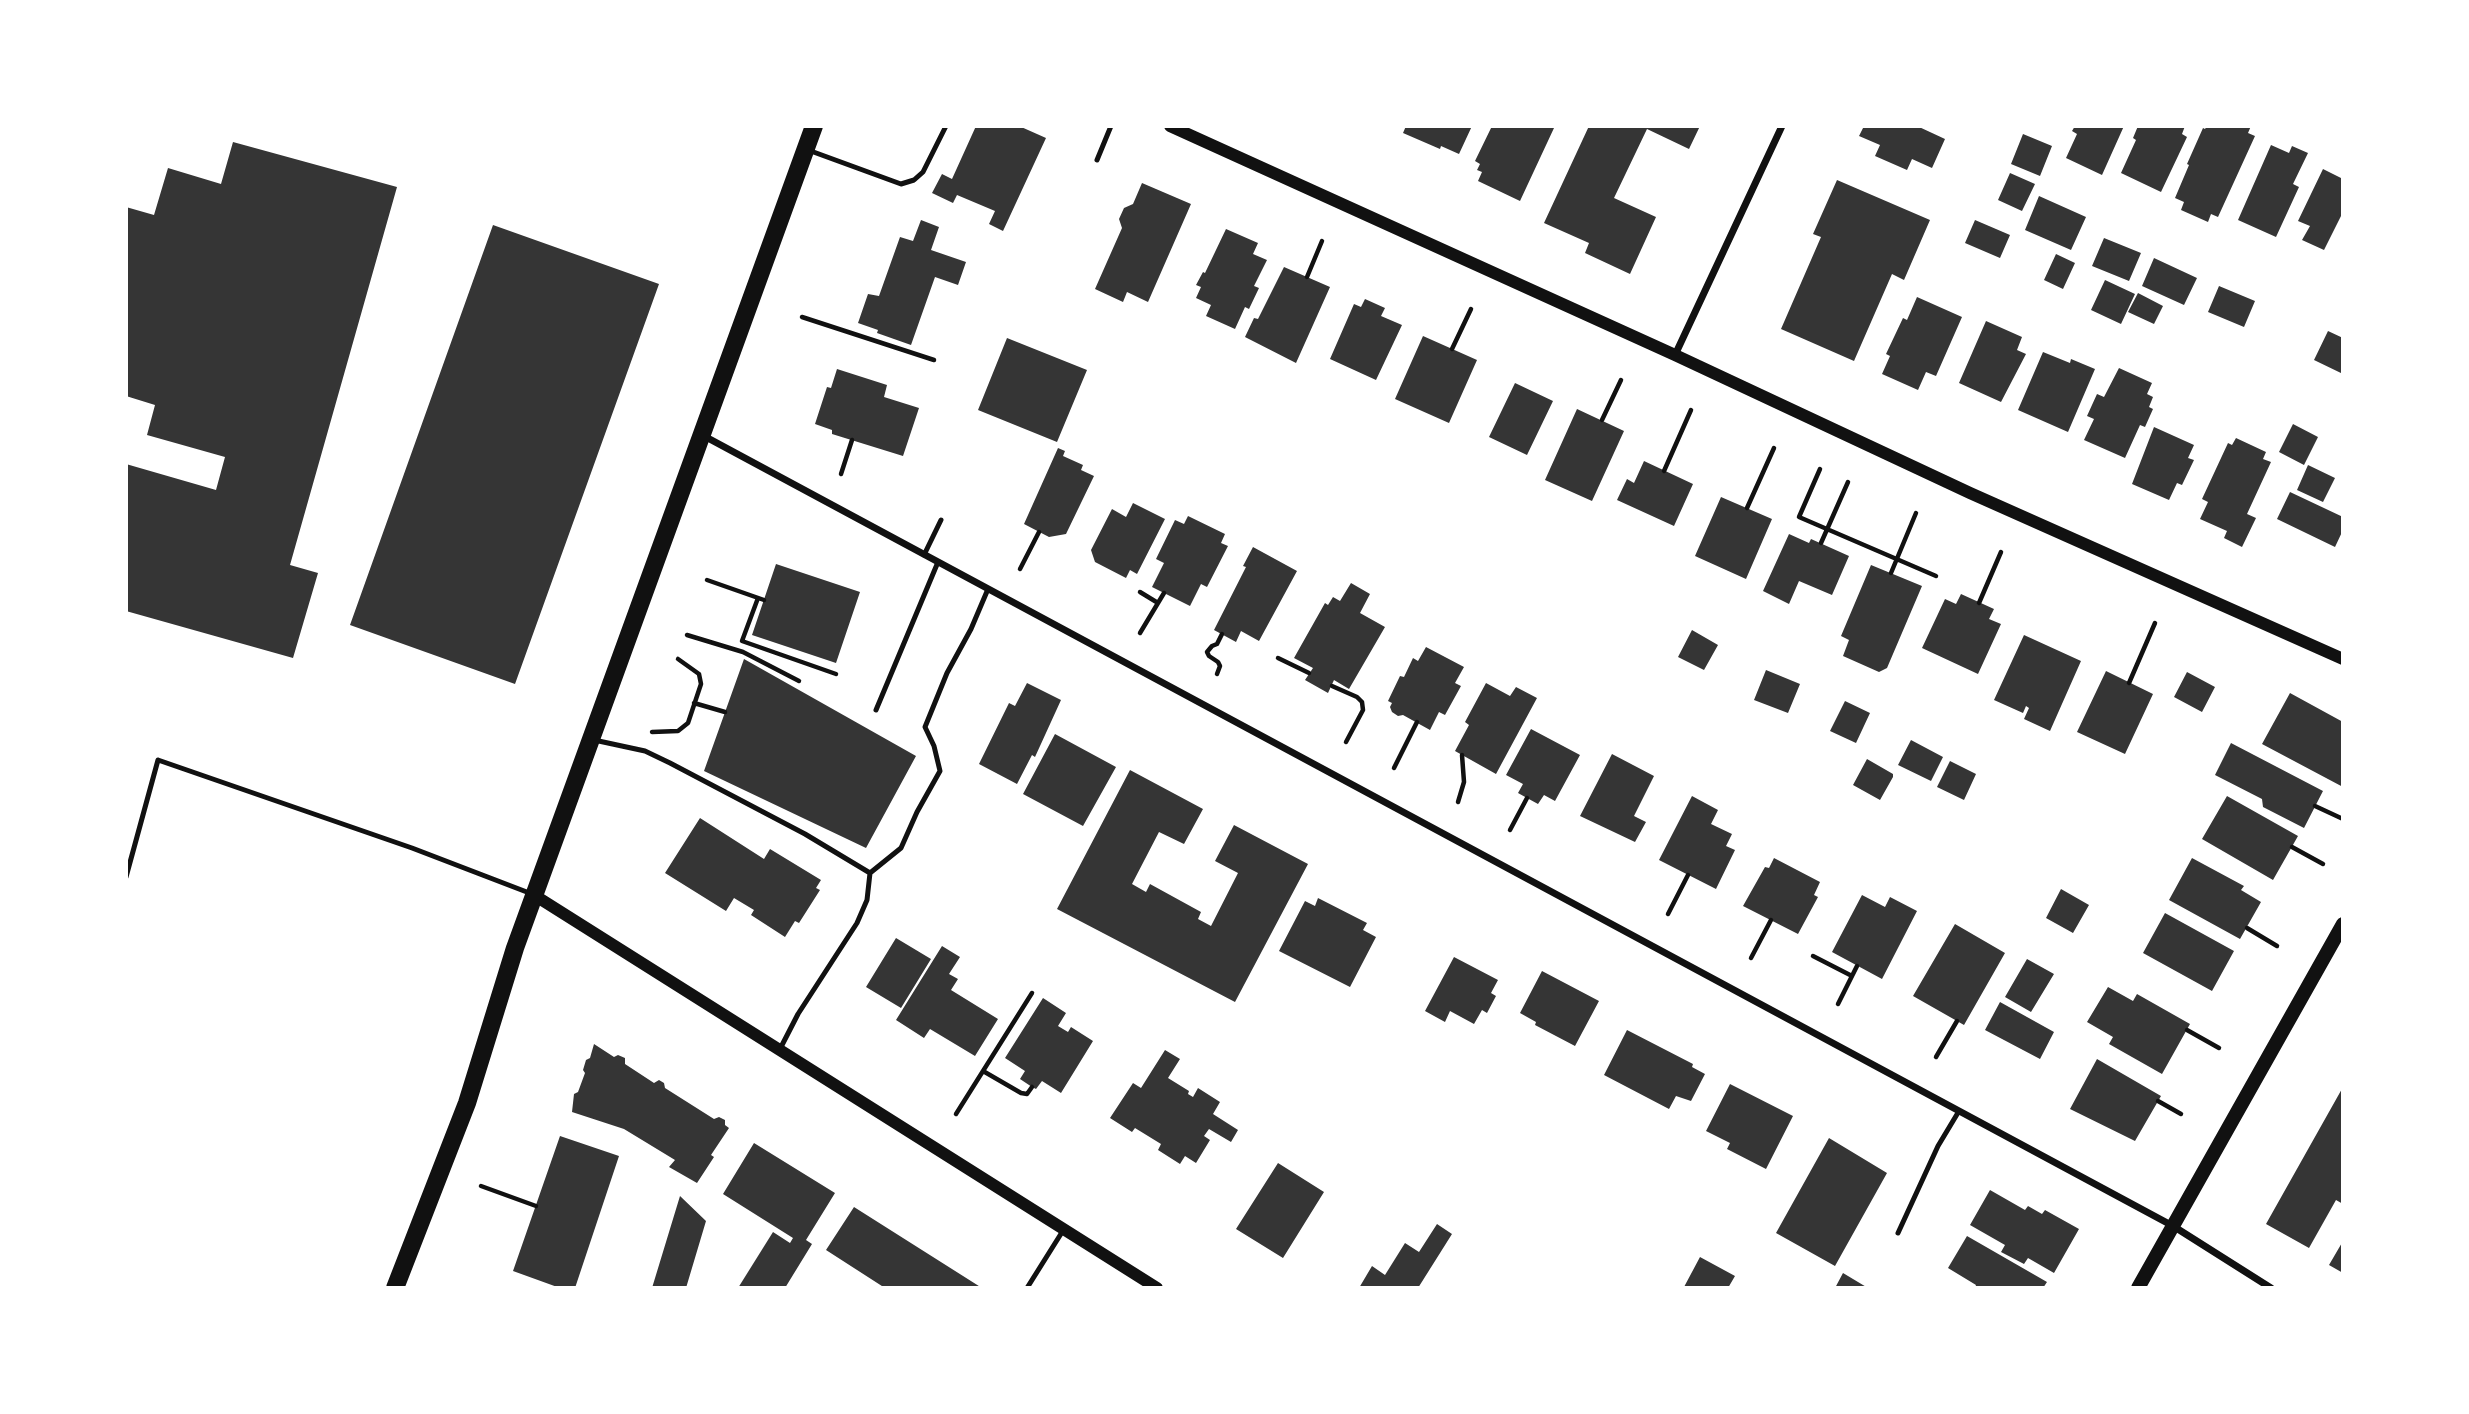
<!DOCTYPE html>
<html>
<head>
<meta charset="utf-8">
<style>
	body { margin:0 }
	#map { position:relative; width:2469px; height:1414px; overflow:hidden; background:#fff; font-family:"Fira Sans",sans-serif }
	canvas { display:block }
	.frame { position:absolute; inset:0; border:128px solid #fff; pointer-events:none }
</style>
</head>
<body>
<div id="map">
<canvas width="2469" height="1414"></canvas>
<div class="frame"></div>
</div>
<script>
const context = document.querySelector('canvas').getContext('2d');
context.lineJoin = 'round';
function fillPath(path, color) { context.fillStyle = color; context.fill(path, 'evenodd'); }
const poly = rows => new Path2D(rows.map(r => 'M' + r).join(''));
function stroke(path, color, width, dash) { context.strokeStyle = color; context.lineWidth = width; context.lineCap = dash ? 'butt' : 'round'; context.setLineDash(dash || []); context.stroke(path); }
const building = poly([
	[976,126,1019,126,1046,138,1003,231,989,224,995,211,957,195,953,203,932,193,942,174,952,179],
	[1406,126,1472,126,1459,154,1441,146,1440,149,1403,133],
	[1492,126,1550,126,1554,128,1520,201,1478,181,1482,172,1477,170,1480,164,1475,161],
	[1589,126,1700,126,1689,149,1647,129,1614,198,1656,217,1630,274,1585,253,1589,243,1544,223],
	[1864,126,1917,126,1945,139,1932,168,1912,159,1907,170,1875,156,1880,145,1859,136],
	[2075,126,2124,126,2102,175,2066,158,2077,134,2072,131],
	[2138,126,2185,126,2182,134,2187,137,2161,192,2121,173,2136,140,2133,138],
	[2207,126,2251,126,2248,133,2255,136,2218,217,2211,214,2208,222,2181,210,2184,202,2175,198,2189,165,2187,164,2203,128,2205,129],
	[2023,134,2052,146,2040,176,2011,164],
	[233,142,397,187,290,565,318,573,293,658,126,611,126,464,216,490,225,457,147,435,155,405,126,396,126,207,154,215,168,168,221,184],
	[2271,145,2289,153,2292,146,2308,153,2293,184,2299,187,2276,237,2238,220],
	[2323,169,2343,179,2343,212,2324,250,2302,240,2310,226,2298,221],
	[2010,173,2035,184,2022,211,1998,200],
	[1837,180,1930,220,1904,280,1892,274,1854,361,1781,329,1821,237,1813,234],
	[1142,183,1191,204,1148,302,1127,292,1123,302,1095,289,1122,228,1119,219,1124,208,1133,204],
	[2039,196,2086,217,2071,250,2025,230],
	[921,220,939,227,931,250,966,262,958,285,935,277,911,345,877,333,878,330,858,323,868,294,879,296,900,237,913,241],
	[1975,220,2010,235,2000,258,1965,243],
	[493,225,659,284,515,684,350,625],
	[1226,229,1258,243,1253,254,1267,260,1254,286,1259,288,1249,309,1245,307,1235,329,1206,316,1211,305,1196,298,1201,287,1196,285,1203,272,1205,273],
	[2104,238,2141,253,2129,281,2092,266],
	[2056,254,2075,263,2063,289,2044,280],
	[2154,258,2197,278,2184,305,2142,286],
	[1284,267,1330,287,1296,363,1245,337,1254,318,1258,319],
	[2105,280,2135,294,2121,324,2091,310],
	[2219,286,2255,301,2244,327,2208,312],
	[2138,293,2163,306,2154,324,2128,312],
	[1917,297,1962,317,1936,376,1926,372,1918,390,1882,374,1890,356,1886,354,1903,318,1907,320],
	[1365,299,1385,308,1381,316,1402,325,1376,380,1330,359,1354,304,1361,307],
	[1986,321,2022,337,2017,350,2026,354,2001,402,1959,383],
	[2328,331,2343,338,2343,374,2314,360],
	[1423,336,1477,360,1449,423,1395,399],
	[1007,338,1087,370,1057,442,978,410],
	[2043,352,2070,363,2071,359,2095,369,2068,432,2018,410],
	[2119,368,2152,383,2147,394,2153,397,2149,407,2153,409,2145,427,2140,425,2125,458,2084,440,2094,419,2087,416,2097,394,2104,397],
	[837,369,887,385,884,397,919,408,903,456,832,434,832,430,815,424,827,387,831,388],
	[1515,383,1553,401,1527,455,1489,437],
	[1577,409,1624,431,1592,501,1545,480],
	[2293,424,2318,437,2304,465,2279,452],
	[2154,427,2194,445,2188,458,2194,460,2182,485,2177,483,2169,500,2132,484],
	[2236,438,2266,452,2263,459,2271,462,2247,514,2256,518,2242,547,2224,538,2227,531,2200,519,2208,502,2202,499,2228,443,2232,445],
	[1058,448,1065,451,1063,456,1083,465,1081,470,1094,476,1066,534,1049,537,1024,524],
	[1644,461,1693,484,1674,526,1617,500,1627,479,1634,483],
	[2308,465,2335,478,2323,502,2297,490],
	[2290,492,2343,517,2343,530,2335,547,2277,519],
	[1721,497,1772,519,1746,579,1695,556],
	[1133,503,1165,519,1137,574,1130,570,1126,578,1095,562,1091,550,1112,509,1126,517],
	[1188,516,1225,534,1221,543,1228,546,1207,587,1201,584,1190,606,1152,587,1164,563,1156,559,1175,520,1184,524],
	[1789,534,1809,543,1811,539,1849,556,1832,595,1799,581,1789,604,1763,591],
	[1253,547,1297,571,1259,641,1241,631,1236,642,1214,630,1246,567,1243,566],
	[776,564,860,592,836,663,752,635],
	[1871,565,1922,586,1887,668,1879,672,1843,656,1849,640,1841,636],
	[1351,583,1370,594,1360,613,1385,627,1349,689,1334,680,1328,693,1305,680,1313,668,1294,658,1325,603,1328,605,1333,597,1340,601],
	[1961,594,1994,609,1989,619,2001,624,1978,674,1922,648,1945,599,1956,604],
	[1692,630,1718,645,1704,670,1678,657],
	[2024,635,2081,661,2050,731,2024,719,2029,708,2026,706,2023,713,1994,700],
	[1426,647,1464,667,1455,683,1461,686,1445,715,1439,712,1430,730,1403,715,1398,716,1392,712,1390,707,1392,703,1388,701,1400,676,1404,677,1413,658,1418,661],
	[744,659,916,756,866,848,704,771],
	[1766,670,1800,684,1788,713,1754,700],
	[2106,671,2153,694,2125,754,2077,732],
	[2187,672,2215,687,2202,712,2174,697],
	[1027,683,1061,700,1035,757,1032,755,1017,784,979,764,1009,703,1015,706],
	[1486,683,1510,696,1516,687,1537,698,1496,774,1455,751,1469,725,1465,722],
	[2290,693,2343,722,2343,787,2262,744],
	[1845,701,1870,713,1856,743,1830,731],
	[1531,729,1580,755,1555,801,1544,795,1538,804,1527,798,1518,793,1523,784,1506,775],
	[1055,734,1116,767,1083,826,1023,794],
	[1911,740,1943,757,1931,781,1898,765],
	[2231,743,2323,791,2304,828,2263,807,2262,799,2215,775],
	[1612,754,1654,776,1634,816,1646,822,1635,842,1580,816],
	[1867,759,1893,774,1893,777,1880,800,1853,785],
	[1950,761,1976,774,1964,800,1937,787],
	[1130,770,1203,809,1184,844,1159,832,1132,884,1146,892,1150,884,1201,912,1198,919,1211,926,1238,873,1215,861,1234,825,1308,864,1235,1002,1057,909],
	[1692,796,1718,810,1711,824,1732,834,1726,846,1735,850,1716,889,1659,860],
	[2227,796,2298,836,2273,880,2202,839],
	[700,818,764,859,770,849,821,880,816,888,820,890,799,923,795,921,785,937,751,915,754,910,734,898,726,911,665,873],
	[1774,858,1820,882,1814,895,1818,897,1798,934,1743,906,1765,867,1769,868],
	[2192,858,2244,886,2241,890,2261,902,2240,939,2169,900],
	[2061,889,2089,905,2073,933,2046,918],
	[1862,895,1885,907,1890,897,1917,911,1882,979,1832,952],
	[1318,898,1367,923,1363,930,1376,937,1350,987,1279,951,1305,901,1315,906],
	[2165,913,2234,951,2212,991,2143,953],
	[1955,924,2005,953,1964,1025,1913,996],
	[896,938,931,959,901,1008,866,987],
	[942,946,960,957,949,974,958,979,951,990,998,1019,975,1056,930,1029,924,1038,896,1020],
	[1454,957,1498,980,1491,993,1496,996,1487,1013,1482,1010,1474,1024,1450,1011,1445,1022,1425,1011],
	[2027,959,2054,974,2031,1012,2005,997],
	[1542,971,1599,1001,1575,1046,1535,1025,1536,1022,1520,1013],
	[2108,987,2133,1001,2137,994,2190,1024,2162,1074,2109,1044,2113,1037,2087,1022],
	[1043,998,1066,1013,1058,1026,1068,1032,1071,1027,1093,1041,1061,1093,1042,1081,1036,1089,1032,1087,1020,1079,1025,1071,1005,1058],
	[2000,1002,2054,1032,2040,1059,1985,1030],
	[1627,1030,1693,1064,1692,1067,1705,1074,1691,1101,1676,1096,1669,1109,1604,1075],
	[594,1044,614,1057,618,1055,625,1058,625,1064,654,1083,659,1080,664,1083,665,1088,714,1119,719,1117,725,1120,725,1125,729,1128,711,1155,714,1157,697,1183,669,1167,675,1160,624,1129,572,1112,574,1094,578,1092,585,1073,583,1070,586,1060,590,1058],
	[1165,1050,1180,1059,1168,1078,1189,1091,1188,1094,1193,1097,1198,1088,1220,1102,1213,1114,1238,1130,1231,1142,1209,1129,1204,1136,1210,1140,1196,1163,1185,1156,1180,1164,1158,1150,1161,1144,1135,1128,1132,1132,1110,1118,1133,1083,1141,1088],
	[2097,1059,2161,1096,2135,1141,2070,1109],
	[1730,1084,1793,1116,1766,1169,1727,1149,1730,1143,1706,1131],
	[2343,1087,2343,1204,2336,1200,2309,1248,2266,1224],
	[560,1136,619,1156,575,1288,560,1288,513,1271],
	[1829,1138,1887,1173,1835,1266,1776,1233],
	[754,1143,835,1193,806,1240,812,1244,785,1288,738,1288,773,1232,790,1243,793,1238,723,1194],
	[1278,1163,1324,1192,1283,1258,1236,1229],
	[1990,1190,2025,1210,2028,1206,2042,1214,2045,1210,2079,1229,2054,1273,2028,1258,2024,1264,2001,1252,2005,1245,1970,1225],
	[680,1196,706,1221,686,1288,652,1288],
	[854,1207,982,1288,885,1288,826,1250],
	[1437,1224,1452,1234,1418,1288,1359,1288,1372,1266,1385,1275,1405,1243,1419,1252],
	[1967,1236,2047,1282,2043,1288,1975,1288,1976,1285,1948,1268],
	[2343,1241,2343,1273,2329,1265],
	[1700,1257,1735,1276,1728,1288,1684,1287],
	[1843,1273,1868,1288,1835,1288]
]);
const path = poly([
	[1307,277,1322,241],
	[802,317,934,360],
	[1452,349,1471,309],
	[1602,420,1621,380],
	[1820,469,1799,517,1936,576],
	[1664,471,1691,410],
	[841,474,852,440],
	[1747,508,1774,448],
	[1821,543,1848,482],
	[1020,569,1039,532],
	[1891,573,1916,513],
	[707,580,764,600],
	[1140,592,1158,603],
	[758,598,742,641,836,674],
	[1979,603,2001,552],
	[1140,633,1164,593],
	[687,635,743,652,799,681],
	[1278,658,1309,673],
	[1217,674,1220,666,1218,662,1209,656,1207,652,1212,646,1217,644,1222,634],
	[2129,683,2155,623],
	[1332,686,1357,697,1362,702,1363,710,1346,742],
	[694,703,725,712],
	[652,732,678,731,688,723,701,684,699,674,678,659],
	[1394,768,1417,722],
	[1458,802,1464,782,1462,755],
	[2315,806,2343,819],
	[1510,830,1527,798],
	[2292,847,2323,864],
	[1668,914,1688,875],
	[2247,928,2277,946],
	[1813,956,1852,976],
	[1751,958,1771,920],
	[1838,1004,1857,966],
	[2187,1030,2219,1048],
	[1936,1057,1957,1021],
	[983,1071,1021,1093,1027,1094,1032,1087],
	[2158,1101,2181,1114],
	[956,1114,1032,993],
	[481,1186,536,1206]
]);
const service = poly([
	[808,150,901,184,914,180,923,172,946,126],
	[1097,160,1111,126],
	[924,555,941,520],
	[876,710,938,562],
	[594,740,645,751,670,763,805,834,870,873,867,900,857,923,798,1014,780,1049],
	[870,873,901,848,917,812,940,771,934,746,925,727,947,673,971,629,988,589],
	[126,877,158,760,412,848,532,894],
	[1898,1233,1938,1146,1959,1111],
	[1027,1288,1064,1229]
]);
const minor = poly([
	[1675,355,1782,126],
	[704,436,2173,1226,2271,1288]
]);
const tertiary = poly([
	[1170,126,1675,355,1970,493,2343,659],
	[534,895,1157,1288]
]);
const secondary = poly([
	[2138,1288,2343,924]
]);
const primary = poly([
	[395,1288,467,1103,515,948,814,126]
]);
fillPath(building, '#353535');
stroke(path, '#111', 4.5);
stroke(service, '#111', 5);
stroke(minor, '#111', 7);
stroke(tertiary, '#111', 12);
stroke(secondary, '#111', 14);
stroke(primary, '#111', 18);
</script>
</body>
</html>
